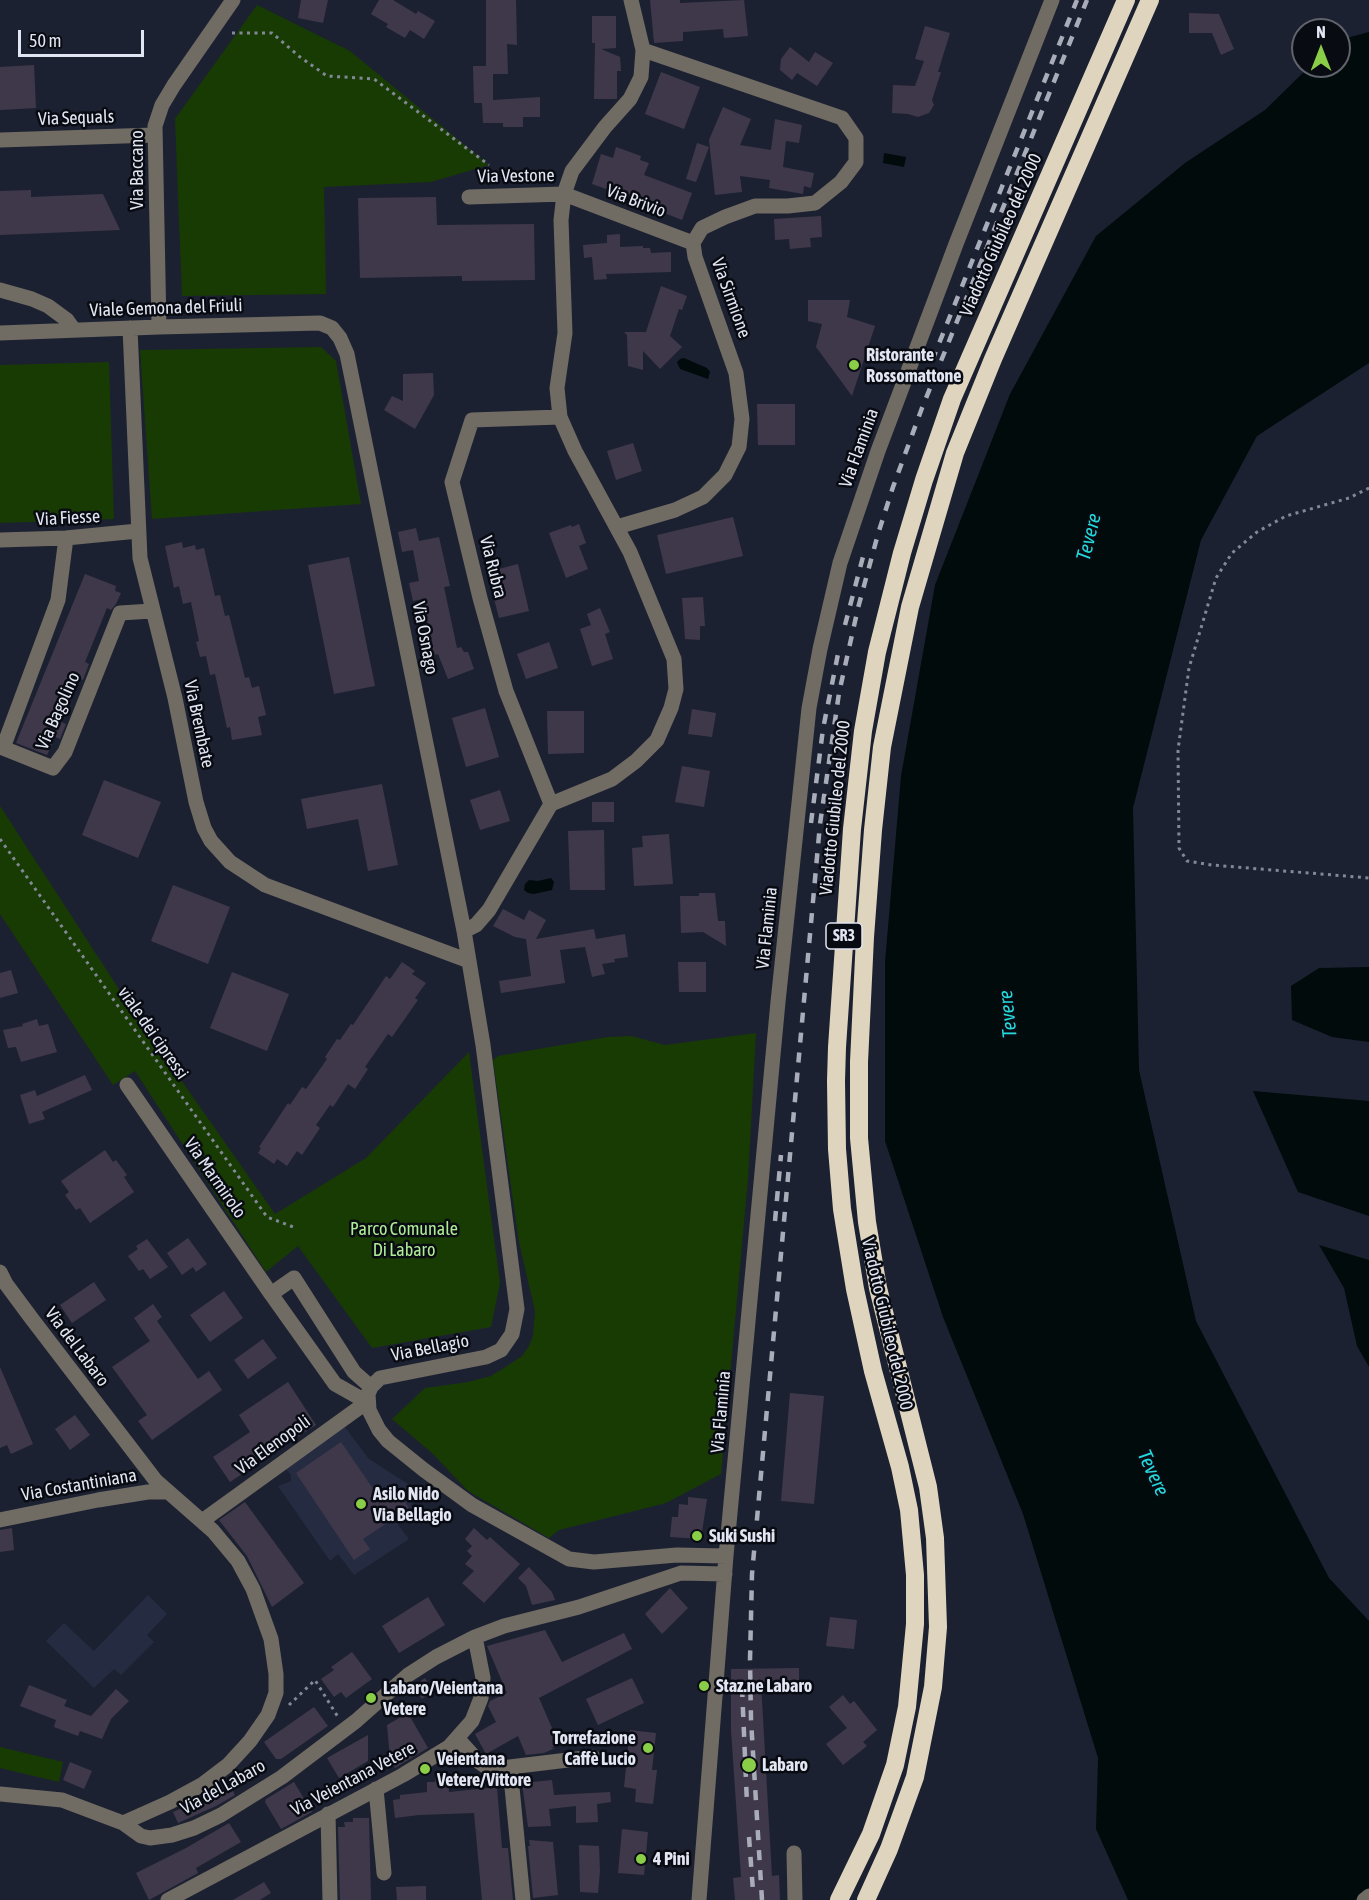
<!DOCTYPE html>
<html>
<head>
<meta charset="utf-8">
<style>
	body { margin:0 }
	#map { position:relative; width:1369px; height:1900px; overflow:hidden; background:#1c2131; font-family:"Asap Condensed",sans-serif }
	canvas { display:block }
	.north { position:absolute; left:1291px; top:18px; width:60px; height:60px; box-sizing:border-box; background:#090b12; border:2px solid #60636c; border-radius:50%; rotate:0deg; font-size:16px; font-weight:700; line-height:24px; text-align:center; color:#e2e6f2 }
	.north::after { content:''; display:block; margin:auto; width:21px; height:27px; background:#8ace48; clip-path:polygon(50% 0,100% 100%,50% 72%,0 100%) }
	.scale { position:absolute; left:18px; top:30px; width:126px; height:27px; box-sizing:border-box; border:3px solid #e2e6f2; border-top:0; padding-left:8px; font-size:18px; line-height:21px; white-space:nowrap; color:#e2e6f2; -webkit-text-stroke:4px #090b12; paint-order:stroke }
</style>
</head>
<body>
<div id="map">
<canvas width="1369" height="1900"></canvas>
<div class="north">N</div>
<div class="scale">50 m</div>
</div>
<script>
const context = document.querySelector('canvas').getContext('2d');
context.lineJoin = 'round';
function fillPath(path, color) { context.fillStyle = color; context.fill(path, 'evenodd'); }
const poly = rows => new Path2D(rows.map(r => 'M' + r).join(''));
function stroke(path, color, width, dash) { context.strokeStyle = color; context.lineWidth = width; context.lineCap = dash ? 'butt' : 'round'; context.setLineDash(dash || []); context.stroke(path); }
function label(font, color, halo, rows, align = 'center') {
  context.font = font + ' "Asap Condensed",sans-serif'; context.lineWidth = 5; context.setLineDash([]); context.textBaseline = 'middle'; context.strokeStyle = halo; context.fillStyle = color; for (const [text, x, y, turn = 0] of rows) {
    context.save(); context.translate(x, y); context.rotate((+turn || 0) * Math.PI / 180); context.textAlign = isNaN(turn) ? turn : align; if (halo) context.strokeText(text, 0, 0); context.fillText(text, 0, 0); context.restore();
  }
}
const built = poly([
	[344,1426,369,1459,419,1491,411,1505,414,1514,398,1525,409,1539,354,1575,338,1554,330,1561,278,1486,291,1481,291,1475,284,1467],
	[148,1595,167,1614,147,1635,154,1642,121,1675,114,1669,94,1688,46,1641,64,1623,94,1651]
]);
const green = poly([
	[257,5,350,51,489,165,431,182,324,187,326,294,182,296,175,119],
	[321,347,336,361,361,504,152,519,140,350],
	[109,362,114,519,0,523,0,365],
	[0,806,139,1020,275,1214,366,1158,469,1052,500,1283,491,1327,372,1348,298,1246,266,1272,135,1071,113,1085,0,914],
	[756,1033,748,1179,721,1474,666,1503,559,1530,549,1538,468,1491,433,1454,392,1419,425,1388,468,1382,491,1376,504,1368,522,1356,529,1346,533,1336,535,1311,519,1242,493,1060,498,1056,608,1037,631,1036,665,1045],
	[0,1747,63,1762,59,1782,0,1768]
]);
const water = poly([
	[1369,32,1369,363,1257,436,1201,540,1133,808,1139,1070,1196,1321,1329,1578,1369,1621,1369,1900,1128,1900,1096,1829,1098,1758,1023,1514,943,1317,885,1141,885,962,901,776,935,585,1010,394,1096,236,1185,163,1265,110,1310,66,1339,66,1339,40],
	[884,153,906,157,904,167,883,163],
	[684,358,707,368,710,372,708,379,680,369,677,362,680,359],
	[551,878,554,882,552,890,534,894,528,893,524,890,525,884,529,880,538,881],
	[1369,967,1369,1042,1332,1037,1292,1020,1291,986,1319,968],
	[1253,1091,1369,1101,1369,1216,1298,1192],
	[1319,1245,1369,1260,1369,1367,1357,1346,1344,1288]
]);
const building = poly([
	[301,0,328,0,323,23,298,18],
	[379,0,393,0,416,14,418,11,435,21,424,39,410,30,405,38,386,27,388,24,371,14],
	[486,0,516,0,517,45,507,44,508,74,493,74,493,100,540,97,540,117,523,117,523,127,503,127,503,123,483,123,482,103,474,103,473,66,486,66],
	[650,0,680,0,680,3,744,0,748,36,724,38,723,29,683,32,683,41,654,43],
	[1189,13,1219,14,1234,49,1221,55,1212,33,1189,33],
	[592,16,616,16,616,48,601,49,620,57,621,71,617,71,617,99,594,99,595,43,592,43],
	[925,26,950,33,938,72,941,72,932,100,934,105,929,113,918,117,908,114,892,113,893,85,915,86,924,61,915,59],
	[790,47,809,62,815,52,833,63,817,86,797,73,792,80,780,70,781,59],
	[34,65,36,108,0,110,0,67],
	[661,72,700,87,684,129,645,114],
	[723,107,751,119,740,145,771,150,775,119,802,125,799,143,786,141,783,167,814,173,811,188,804,186,803,194,769,188,770,180,740,176,742,192,715,195,709,140],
	[697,143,709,147,696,182,686,179],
	[616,147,641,156,640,160,649,163,644,175,692,193,682,220,644,205,645,203,592,184,601,154,613,158],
	[31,190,31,197,103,194,120,230,0,235,0,191],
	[436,197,437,225,534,224,535,280,462,281,462,276,360,278,358,198],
	[821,216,822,237,810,238,811,247,790,249,789,239,775,240,774,219],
	[620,234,620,247,643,246,643,248,650,248,651,253,671,252,671,272,606,274,607,279,594,280,592,257,584,258,583,245,607,243,607,235],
	[661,286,687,296,682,310,679,309,670,336,682,347,660,369,643,351,643,370,628,366,627,335,624,332,646,332],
	[808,300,850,300,847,317,875,326,852,396,816,347,822,324,808,321],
	[433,373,434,395,415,429,384,410,392,396,403,401,403,374],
	[757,404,795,404,795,445,758,445],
	[633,443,642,471,616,480,607,451],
	[733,517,743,556,666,574,657,535],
	[579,524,586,543,579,546,588,569,566,578,549,533,571,525,572,527],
	[416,528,419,541,439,537,450,586,444,587,457,648,461,647,464,652,468,652,474,669,448,679,438,654,429,656,424,631,429,630,423,599,413,601,409,583,419,581,413,550,402,552,398,532],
	[182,542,183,548,195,545,196,550,204,548,215,596,220,595,225,616,229,615,245,678,249,677,252,688,259,686,266,715,258,717,262,735,232,740,230,727,227,728,215,674,210,675,206,656,200,657,196,642,199,641,191,602,183,604,179,586,174,588,165,546],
	[349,557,375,686,334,694,308,565],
	[518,564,529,611,499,618,487,572],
	[85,574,116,586,115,591,121,593,116,604,111,610,107,608,85,662,89,664,83,680,79,678,61,722,66,724,60,739,55,737,47,755,16,743],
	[703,597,705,626,700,626,700,640,685,639,682,598],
	[600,608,610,632,605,634,613,659,592,666,580,629,591,625,587,614],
	[549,642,558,668,526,679,517,654],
	[485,708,499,757,466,767,452,718],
	[692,709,716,713,712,737,688,734],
	[547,711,584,711,584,753,548,754],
	[682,766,710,771,704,807,675,802],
	[104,780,161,802,138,858,82,835],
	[382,784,398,865,368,871,358,819,307,829,301,799],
	[500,790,510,821,480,830,470,800],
	[592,802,614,802,614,822,592,822],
	[604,830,605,890,570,890,568,831],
	[669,834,673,884,634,886,632,848,643,847,642,836],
	[173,885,230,907,208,964,151,941],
	[699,893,715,893,718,921,725,921,726,946,703,932,681,933,680,896,699,896],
	[503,909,524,920,529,910,546,920,536,939,594,929,596,939,625,934,628,957,614,959,615,962,602,964,605,974,592,977,585,947,560,950,565,983,501,993,499,981,531,976,526,939,515,937,493,926],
	[402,962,415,971,412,974,426,983,415,998,418,1000,392,1037,388,1034,365,1067,368,1069,355,1089,348,1084,333,1107,330,1105,316,1125,320,1128,302,1155,297,1151,287,1166,277,1159,274,1164,258,1153,261,1148,259,1147,288,1103,290,1105,302,1087,306,1089,327,1059,325,1057,337,1039,340,1040,351,1024,353,1025,386,976,390,979],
	[678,962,706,962,706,992,679,992],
	[11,970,18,993,0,998,0,973],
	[232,972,289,994,267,1051,210,1028],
	[37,1019,39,1026,48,1024,57,1052,21,1062,16,1047,8,1048,3,1030,23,1026,22,1024],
	[85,1075,92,1090,42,1112,45,1119,29,1124,20,1095,35,1090,37,1096],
	[105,1150,113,1162,116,1160,127,1175,124,1177,134,1192,90,1223,80,1208,76,1210,65,1195,69,1192,61,1181],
	[188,1238,207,1264,196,1272,193,1267,182,1275,167,1253],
	[147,1239,168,1267,150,1279,143,1269,139,1271,128,1256,138,1249,136,1246],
	[94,1282,106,1300,72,1323,60,1305],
	[224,1291,243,1318,210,1342,190,1315],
	[153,1304,162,1317,157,1321,198,1379,209,1371,222,1390,152,1440,138,1421,147,1415,112,1367,150,1341,134,1318],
	[263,1339,277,1358,248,1379,234,1360],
	[0,1367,33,1444,11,1454,7,1445,0,1448],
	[288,1382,316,1425,294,1439,293,1437,247,1467,248,1470,230,1482,213,1457,250,1432,239,1415],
	[790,1393,824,1396,814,1504,781,1501],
	[75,1415,90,1435,70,1450,55,1429],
	[341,1442,380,1499,396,1488,409,1508,363,1539,370,1549,354,1560,296,1473],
	[688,1497,707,1499,701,1539,670,1537,672,1517,678,1517,679,1504,688,1505],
	[245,1502,304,1583,272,1607,247,1556,219,1520],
	[12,1528,14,1550,0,1552,0,1530],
	[474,1528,487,1540,490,1537,520,1564,484,1603,462,1583,474,1571,465,1564,472,1556,467,1551,472,1546,465,1539],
	[529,1567,552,1592,555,1600,532,1605,526,1586,518,1578],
	[670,1588,688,1608,662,1634,645,1614],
	[428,1597,445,1625,399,1653,382,1626],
	[830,1617,857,1620,854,1649,826,1646],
	[545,1630,562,1662,624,1633,632,1649,539,1698,559,1744,551,1748,555,1748,544,1753,526,1755,518,1736,486,1754,475,1734,496,1722,488,1706,490,1701,507,1693,487,1646],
	[352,1652,372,1679,346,1698,341,1692,334,1697,321,1679,334,1670,331,1667],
	[799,1668,799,1682,761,1683,772,1876,779,1875,780,1900,735,1900,733,1878,741,1877,731,1730,731,1669],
	[425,1678,433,1691,422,1699,413,1686],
	[632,1678,644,1703,598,1725,586,1699],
	[29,1685,67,1700,64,1706,91,1716,116,1689,129,1701,111,1719,102,1739,80,1731,78,1736,54,1727,56,1720,20,1706],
	[843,1695,850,1704,854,1701,877,1730,863,1742,867,1746,843,1765,826,1744,847,1728,829,1707],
	[314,1707,328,1726,281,1759,276,1759,264,1742],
	[408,1713,428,1748,395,1768,390,1758,387,1725],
	[630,1730,656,1733,652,1770,657,1770,653,1804,635,1802,636,1789,624,1787],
	[368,1735,368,1761,339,1778,327,1758],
	[70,1762,92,1771,84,1789,63,1780],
	[448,1774,449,1792,497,1787,502,1848,508,1848,513,1900,482,1900,474,1813,419,1815,395,1818,393,1800,400,1799,400,1795,427,1792,427,1782,435,1782,435,1775],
	[552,1780,554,1795,610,1792,611,1802,597,1804,598,1822,576,1823,576,1806,549,1809,551,1826,528,1827,522,1783],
	[294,1782,312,1812,281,1829,265,1802,266,1799],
	[231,1787,235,1795,216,1806,178,1823,173,1812],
	[353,1818,369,1818,371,1900,340,1900,338,1827,345,1827,344,1822,353,1822],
	[229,1823,241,1842,196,1868,198,1873,149,1900,136,1873,186,1848],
	[622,1829,648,1832,644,1875,618,1873],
	[529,1840,553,1842,558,1895,533,1898,528,1846,530,1846],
	[579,1845,599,1846,600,1871,598,1893,580,1892],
	[264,1882,271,1893,260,1900,233,1900],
	[426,1886,426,1900,397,1900,396,1887]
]);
const path = poly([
	[232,33,272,33,300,57,327,76,374,79,489,165],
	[1369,488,1349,498,1286,516,1257,532,1232,553,1216,578,1189,668,1178,750,1179,848,1187,861,1212,865,1369,878],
	[0,839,267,1217,296,1228],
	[289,1705,315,1680,338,1717]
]);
const minor = poly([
	[0,140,154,135],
	[469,197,564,194,693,243],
	[0,290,32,299,48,306,67,320,74,330],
	[159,327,155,126,162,105,174,85,233,0],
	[130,328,140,558,175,698,196,802,204,828,211,841,230,862,265,885,469,961],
	[0,333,159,327,320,323,332,328,340,338,347,354,464,931,483,1045,517,1309,512,1334,501,1350,486,1357,380,1378,371,1387,368,1394,369,1410,379,1430,388,1441,424,1470,472,1505,569,1559,594,1562,677,1555,726,1556],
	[560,417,557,388,565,333,561,220,564,194,572,171,605,127,630,99,641,77,643,50,631,0],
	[617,527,675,510,703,497,725,475,739,447,742,419,736,373,695,257,693,243,702,228,725,217,755,206,788,206,815,203,841,182,856,162,856,138,842,118,643,50],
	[66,538,58,600,3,748,53,768,65,752,120,613,152,611],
	[0,540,66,538,138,531],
	[464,931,476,925,489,910,551,804,506,691,480,598,452,482,472,420,560,417,575,451,630,552,674,659,676,689,671,708,657,740,636,761,612,779,551,804],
	[127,1085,271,1294],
	[0,1272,6,1284,32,1319,156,1481,213,1531,238,1561,253,1589,271,1639,276,1674,276,1693,268,1715,250,1741,228,1765,203,1784,170,1802,123,1823],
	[0,1520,98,1500,148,1492,166,1492],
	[202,1521,367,1402,335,1384,271,1294,294,1278,354,1372,371,1387],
	[458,1739,478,1761,488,1768,493,1769,593,1757],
	[510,1767,523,1900],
	[376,1789,384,1873],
	[0,1794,62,1800,123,1823,141,1836,150,1838,172,1835,194,1828,221,1815,282,1777,356,1721,408,1675,436,1657,475,1637,504,1626,579,1607,681,1573,725,1574],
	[328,1814,330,1900],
	[794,1853,795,1900],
	[168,1900,403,1775,449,1747,472,1721,481,1698,483,1678,475,1637],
	[699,1900,726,1556,778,1002,809,708,820,649,840,563,878,451,956,244,1052,0],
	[1364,1900,1369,1896]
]);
const highway = poly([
	[839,1900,871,1834,895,1765,907,1707,915,1624,915,1575,909,1510,900,1467,873,1371,855,1289,842,1209,837,1149,836,1081,837,1047,852,829,863,731,877,652,902,553,924,480,952,399,1126,0],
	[866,1900,889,1849,915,1777,933,1687,938,1627,935,1538,928,1487,878,1288,867,1222,859,1138,859,1062,865,937,873,830,882,747,910,607,955,453,993,359,1150,0]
]);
const rail = poly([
	[932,361,1077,0],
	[845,625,864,553],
	[811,823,823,729,839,649],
	[775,1221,781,1155],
	[742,1687,747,1804],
	[749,1837,753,1891],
	[762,1900,751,1720,750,1660,752,1574,820,824,839,693,858,608,878,534,893,487,922,408,1087,0]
]);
const markers = [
	[854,365,6,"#8ace48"],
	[361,1504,6,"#8ace48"],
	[697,1536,6,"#8ace48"],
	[704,1686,6,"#8ace48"],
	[371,1698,6,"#8ace48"],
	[648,1748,6,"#8ace48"],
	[749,1765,8,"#8ace48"],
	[425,1769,6,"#8ace48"],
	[641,1859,6,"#8ace48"]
];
const shields = [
	[844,936,36]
];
const shieldNames = [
	["SR3",844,936]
];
const streetNames = [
	["Via Sequals",76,118,-2],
	["Via Baccano",137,170,-90],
	["Via Vestone",516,176,-1],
	["Via Brivio",636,201,21],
	["Viadotto Giubileo del 2000",1001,235,-66],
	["Via Sirmione",731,298,70],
	["Viale Gemona del Friuli",166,308,-2],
	["Via Flaminia",859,448,-70],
	["Via Fiesse",68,518,-3],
	["Via Rubra",493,567,76],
	["Via Osnago",425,638,79],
	["Via Bagolino",58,711,-66],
	["Via Brembate",199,724,78],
	["Viadotto Giubileo del 2000",835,808,-84],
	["Via Flaminia",767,928,-84],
	["viale dei cipressi",153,1033,55],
	["Via Marmirolo",215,1178,55],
	["Viadotto Giubileo del 2000",887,1324,77],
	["Via del Labaro",77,1347,53],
	["Via Bellagio",430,1348,-11],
	["Via Flaminia",721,1412,-85],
	["Via Elenopoli",273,1445,-36],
	["Via Costantiniana",79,1485,-10],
	["Via Veientana Vetere",353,1779,-28],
	["Via del Labaro",223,1787,-29]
];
const poiNames = [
	["Ristorante",866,355],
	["Rossomattone",866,376],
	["Asilo Nido",373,1494],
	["Via Bellagio",373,1515],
	["Suki Sushi",709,1536],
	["Staz.ne Labaro",716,1686],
	["Labaro/Veientana",383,1688],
	["Vetere",383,1709],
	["Torrefazione",636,1738,"right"],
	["Caffè Lucio",636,1759,"right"],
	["Veientana",437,1759],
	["Vetere/Vittore",437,1780],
	["Labaro",762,1765],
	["4 Pini",653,1859]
];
const parkNames = [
	["Parco Comunale",404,1229],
	["Di Labaro",404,1250]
];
const waterNames = [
	["Tevere",1089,537,-76],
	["Tevere",1008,1014,-96],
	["Tevere",1153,1473,65]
];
fillPath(built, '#252c41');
fillPath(green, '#183b04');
fillPath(water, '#010b0b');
fillPath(building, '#3f384a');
stroke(path, '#838896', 3, [3, 4.5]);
stroke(minor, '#706b63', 15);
stroke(highway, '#dfd4be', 18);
stroke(rail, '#a9adba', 4.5, [10, 10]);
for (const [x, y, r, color] of markers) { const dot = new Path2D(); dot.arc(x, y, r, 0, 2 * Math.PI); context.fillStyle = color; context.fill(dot); stroke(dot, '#090b12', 2); }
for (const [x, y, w] of shields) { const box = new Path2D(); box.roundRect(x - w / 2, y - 13, w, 26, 4.5); context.fillStyle = '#090b12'; context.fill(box); stroke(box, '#e2e6f2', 1.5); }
label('bold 16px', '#e2e6f2', null, shieldNames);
label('18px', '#e2e6f2', '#090b12', streetNames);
label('bold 18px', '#e2e6f2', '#090b12', poiNames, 'left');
label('18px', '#afed95', '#090b12', parkNames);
label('italic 20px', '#23d9dc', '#090b12', waterNames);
</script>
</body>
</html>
